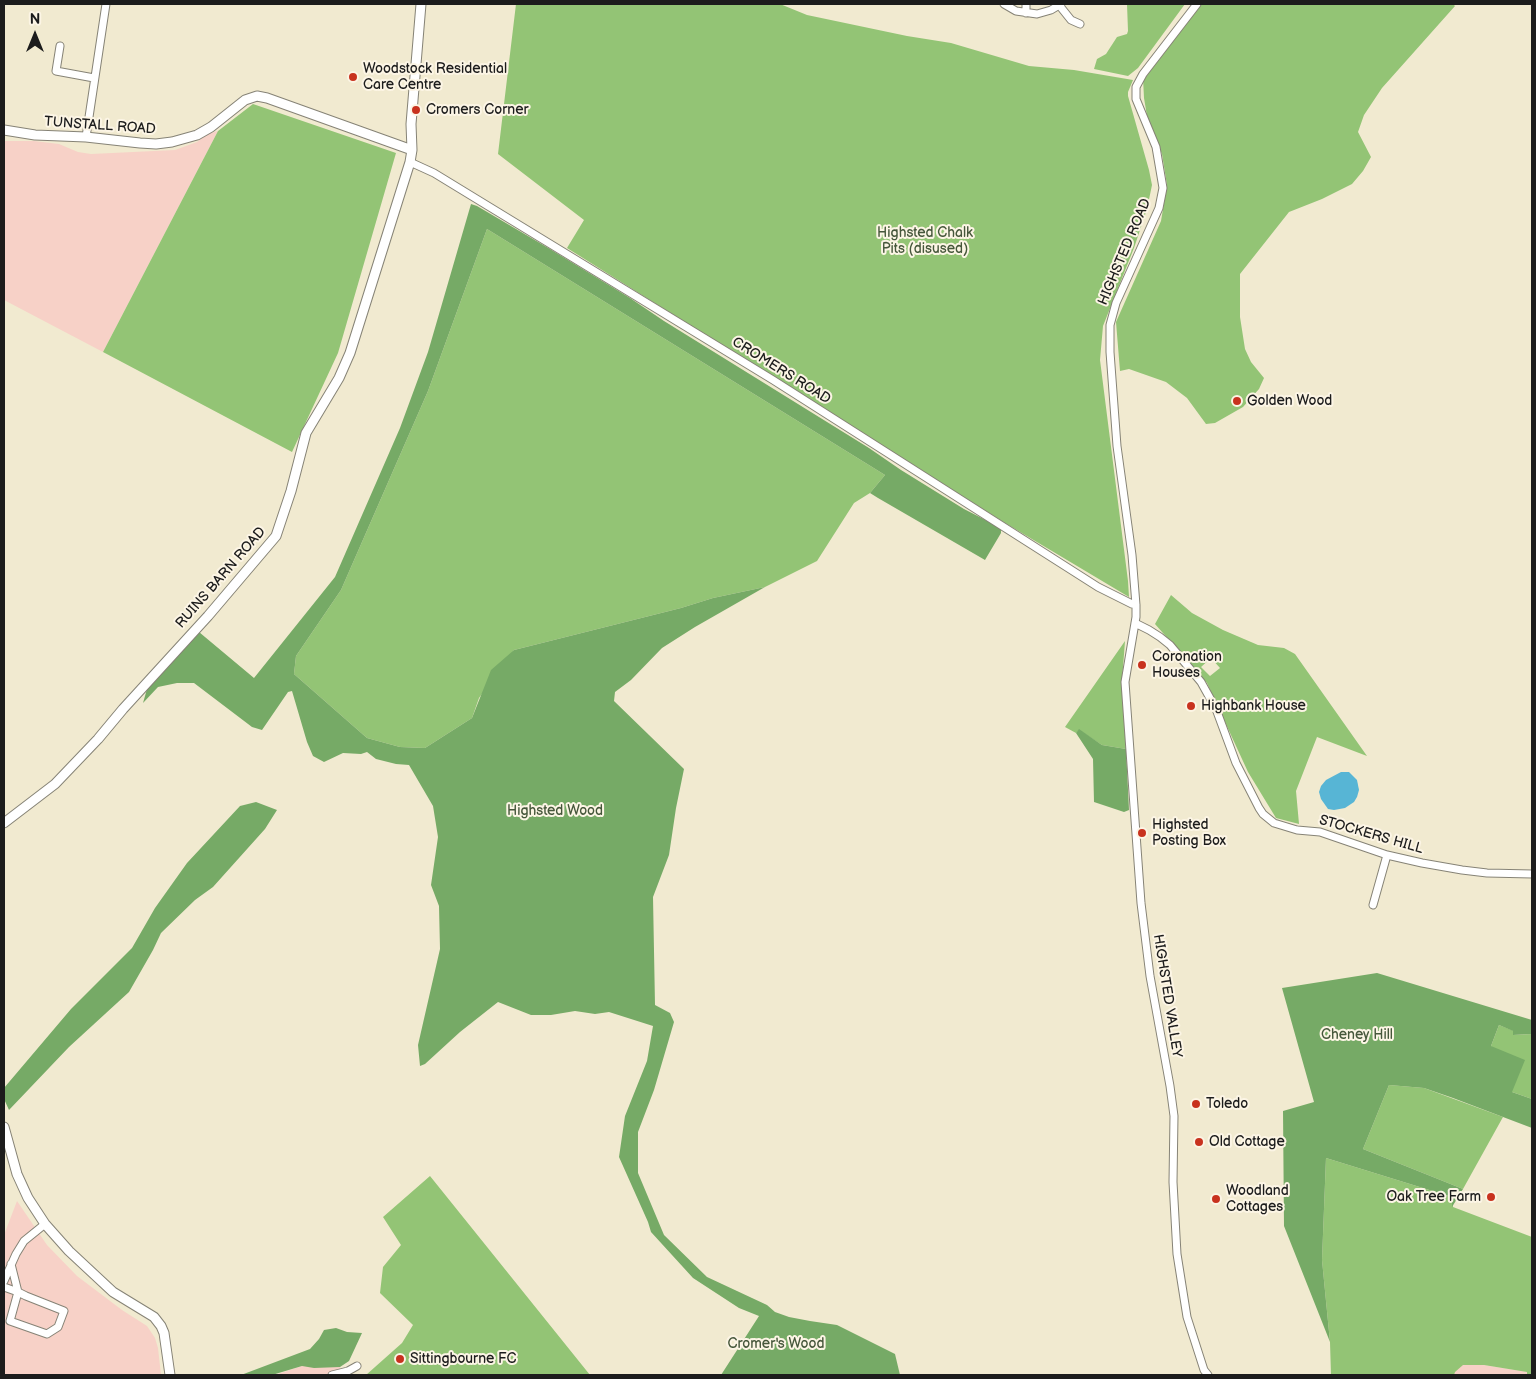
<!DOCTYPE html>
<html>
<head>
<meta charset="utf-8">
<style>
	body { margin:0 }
	#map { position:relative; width:1536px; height:1379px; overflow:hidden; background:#f1ead0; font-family:"Balsamiq Sans",sans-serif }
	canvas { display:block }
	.frame { position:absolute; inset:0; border:5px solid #1c1c1c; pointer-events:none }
	.north { position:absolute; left:10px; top:10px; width:50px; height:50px; -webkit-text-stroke:4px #fcf5e5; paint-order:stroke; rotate:0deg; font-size:14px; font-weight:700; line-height:20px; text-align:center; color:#1c1c1c }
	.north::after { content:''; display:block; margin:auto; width:18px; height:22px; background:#1c1c1c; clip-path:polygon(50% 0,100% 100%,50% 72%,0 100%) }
</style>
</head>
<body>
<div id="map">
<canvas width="1536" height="1379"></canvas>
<div class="frame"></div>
<div class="north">N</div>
</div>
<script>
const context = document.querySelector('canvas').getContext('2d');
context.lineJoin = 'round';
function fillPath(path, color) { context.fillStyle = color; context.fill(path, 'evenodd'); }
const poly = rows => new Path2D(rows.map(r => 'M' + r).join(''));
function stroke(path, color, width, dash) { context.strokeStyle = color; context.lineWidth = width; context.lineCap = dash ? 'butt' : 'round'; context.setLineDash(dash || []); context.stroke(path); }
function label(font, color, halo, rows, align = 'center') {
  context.font = font + ' "Balsamiq Sans",sans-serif'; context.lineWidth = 4; context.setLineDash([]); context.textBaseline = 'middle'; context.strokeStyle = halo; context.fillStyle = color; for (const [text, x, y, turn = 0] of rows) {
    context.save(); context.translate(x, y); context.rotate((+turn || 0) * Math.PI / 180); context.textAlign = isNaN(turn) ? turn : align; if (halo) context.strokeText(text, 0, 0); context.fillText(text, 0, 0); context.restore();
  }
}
const built = poly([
	[218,131,103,352,4,300,4,141,34,141,59,144,78,152,91,154,175,150,197,142,207,134],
	[17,1201,47,1245,77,1276,122,1310,147,1326,155,1338,158,1348,161,1375,4,1375,4,1235],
	[1462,1365,1484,1365,1528,1372,1527,1375,1454,1375,1454,1372],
	[302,1366,340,1367,340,1375,275,1375]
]);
const green = poly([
	[516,4,780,4,807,15,907,36,951,43,1029,66,1074,70,1133,80,1128,92,1128,96,1149,170,1152,185,1147,209,1134,248,1103,326,1100,360,1128,581,1129,597,1005,523,567,248,584,220,498,154],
	[1127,4,1185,4,1138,68,1128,76,1094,69,1097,59,1106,54,1117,37,1127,34,1128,31],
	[1200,4,1453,4,1455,6,1382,88,1364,115,1358,132,1371,157,1363,171,1352,184,1322,199,1289,212,1240,274,1240,317,1245,349,1251,362,1264,378,1259,389,1243,407,1215,423,1206,424,1187,398,1166,382,1129,369,1120,371,1116,322,1161,221,1167,185,1162,154,1148,122,1144,98,1143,78],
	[253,104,396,153,338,353,292,452,103,352,218,131],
	[487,229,885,475,870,493,854,503,817,561,765,587,713,598,681,608,514,650,479,698,472,718,425,748,400,747,367,738,294,674,296,656,341,590,428,391],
	[1171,595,1192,613,1223,630,1258,645,1284,648,1295,654,1367,756,1317,737,1296,791,1299,824,1276,818,1248,772,1207,683,1155,624],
	[1211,658,1220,668,1210,676,1201,667],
	[1125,641,1122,681,1126,749,1102,745,1079,730,1076,733,1065,727],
	[1499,1025,1514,1031,1514,1035,1532,1034,1532,1099,1512,1092,1491,1046],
	[1389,1085,1424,1088,1503,1117,1463,1189,1363,1149],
	[1326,1158,1452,1197,1453,1207,1532,1237,1531,1375,1527,1375,1527,1372,1484,1365,1463,1365,1455,1372,1454,1375,1331,1375,1330,1342,1322,1260],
	[430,1176,590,1375,366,1375,402,1343,413,1325,380,1293,383,1267,401,1245,383,1217]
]);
const forest = poly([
	[471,204,477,206,550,249,630,298,664,321,869,448,901,470,964,509,1001,528,1001,533,985,560,878,498,870,493,885,475,487,229,428,391,341,590,296,656,294,674,367,738,400,747,425,748,472,718,491,670,514,650,681,608,713,598,765,587,695,627,662,648,631,680,615,692,614,701,684,769,676,808,669,855,653,897,655,1005,670,1013,674,1022,654,1090,638,1132,638,1173,664,1235,707,1277,767,1305,775,1312,789,1317,810,1321,837,1325,895,1354,900,1375,721,1375,759,1316,739,1308,693,1278,651,1232,648,1222,619,1157,625,1116,647,1061,653,1026,609,1012,595,1014,575,1011,551,1015,531,1015,498,1002,460,1032,425,1064,420,1066,418,1045,440,949,439,906,431,885,438,837,433,806,409,765,396,764,376,759,367,752,361,754,343,753,324,762,313,756,307,742,292,691,288,692,262,730,252,727,194,683,177,683,158,687,143,703,147,689,199,632,254,678,335,577,400,428,428,352],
	[1079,729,1102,745,1126,749,1129,810,1124,812,1094,802,1093,759,1076,733],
	[256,802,277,810,265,829,213,887,195,900,161,933,153,950,129,992,69,1047,9,1110,4,1099,4,1088,71,1009,132,948,155,908,187,863,240,806],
	[1377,973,1532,1020,1532,1034,1513,1035,1513,1031,1499,1025,1491,1046,1525,1060,1512,1092,1532,1099,1532,1128,1453,1098,1424,1088,1389,1085,1363,1149,1463,1189,1452,1207,1452,1197,1326,1158,1322,1260,1330,1342,1284,1226,1283,1111,1314,1102,1282,988],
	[336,1328,347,1332,362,1333,349,1361,340,1367,314,1368,302,1366,272,1375,241,1375,310,1349,319,1339,324,1330]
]);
const water = poly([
	[1341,772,1349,772,1357,780,1359,790,1357,797,1354,802,1345,808,1334,810,1328,809,1321,799,1319,792,1321,786,1326,780]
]);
const minor = poly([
	[1004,4,1016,11,1037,14,1051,10,1061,4],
	[1197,4,1143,74,1136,87,1136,99,1156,147,1163,188,1159,208,1116,303,1110,325,1110,352,1117,446,1132,555,1136,605,1136,617,1125,682,1141,903,1150,976,1170,1086,1174,1116,1173,1182,1177,1254,1187,1317,1204,1370,1208,1375],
	[1059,5,1071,20,1080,24],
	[1026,13,1026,4],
	[60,46,56,71,94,78],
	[86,137,106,4],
	[410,162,434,173,773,380,1098,587,1132,604,1136,605],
	[1135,623,1149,630,1160,637,1170,645,1201,682,1216,709,1236,763,1259,808,1263,814,1274,823,1297,830,1320,832,1387,855,1422,863,1462,870,1487,873,1532,874],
	[1373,905,1387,855],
	[4,1281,16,1254,24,1241,45,1224],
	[4,1287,18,1292,26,1296,64,1311,58,1327,47,1334,10,1321,18,1292,11,1264],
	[332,1375,348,1371,357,1366]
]);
const tertiary = poly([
	[4,130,35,135,86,137,140,143,156,144,172,142,197,135,211,127,245,100,257,96,267,98,412,150],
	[4,823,55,784,98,739,123,709,208,616,276,536,291,491,306,433,339,378,350,353,410,162,412,150,411,124,421,4],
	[4,1127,17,1174,28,1198,45,1224,69,1251,113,1292,154,1317,161,1326,164,1333,170,1375]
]);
const markers = [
	[353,77,5,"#c8321e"],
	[416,110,5,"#c8321e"],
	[1237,401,5,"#c8321e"],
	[1142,665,5,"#c8321e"],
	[1191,706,5,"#c8321e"],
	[1142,833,5,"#c8321e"],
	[1196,1104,5,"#c8321e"],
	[1199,1142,5,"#c8321e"],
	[1491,1197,5,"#c8321e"],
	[1216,1199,5,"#c8321e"],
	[400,1359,5,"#c8321e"]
];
const poiNames = [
	["Woodstock Residential",363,69],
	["Care Centre",363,85],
	["Cromers Corner",426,110],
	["Golden Wood",1247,401],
	["Coronation",1152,657],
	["Houses",1152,673],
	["Highbank House",1201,706],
	["Highsted",1152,825],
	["Posting Box",1152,841],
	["Toledo",1206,1104],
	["Old Cottage",1209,1142],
	["Woodland",1226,1191],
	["Cottages",1226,1207],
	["Oak Tree Farm",1481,1197,"right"],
	["Sittingbourne FC",410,1359]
];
const streetNames = [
	["TUNSTALL ROAD",100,126,4],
	["HIGHSTED ROAD",1125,252,-67],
	["CROMERS ROAD",781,371,32],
	["RUINS BARN ROAD",221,578,-49],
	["STOCKERS HILL",1371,835,16],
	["HIGHSTED VALLEY",1167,996,81]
];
const parkNames = [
	["Highsted Chalk",925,233],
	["Pits (disused)",925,249],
	["Highsted Wood",555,811],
	["Cheney Hill",1357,1035],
	["Cromer's Wood",776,1344]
];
fillPath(built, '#f7d1c7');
fillPath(green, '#93c475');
fillPath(forest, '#76aa66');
fillPath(water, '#57b5d5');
stroke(minor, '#868376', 9);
stroke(tertiary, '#868376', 11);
stroke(minor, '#fff', 7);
stroke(tertiary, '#fff', 9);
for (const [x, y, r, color] of markers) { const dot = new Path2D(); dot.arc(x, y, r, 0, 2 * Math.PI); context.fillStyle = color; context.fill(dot); stroke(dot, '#fcf5e5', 2); }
label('14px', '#1c1c1c', '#fcf5e5', poiNames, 'left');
label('14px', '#1c1c1c', '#fcf5e5', streetNames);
label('14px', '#46573b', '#fcf5e5', parkNames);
</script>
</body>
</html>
